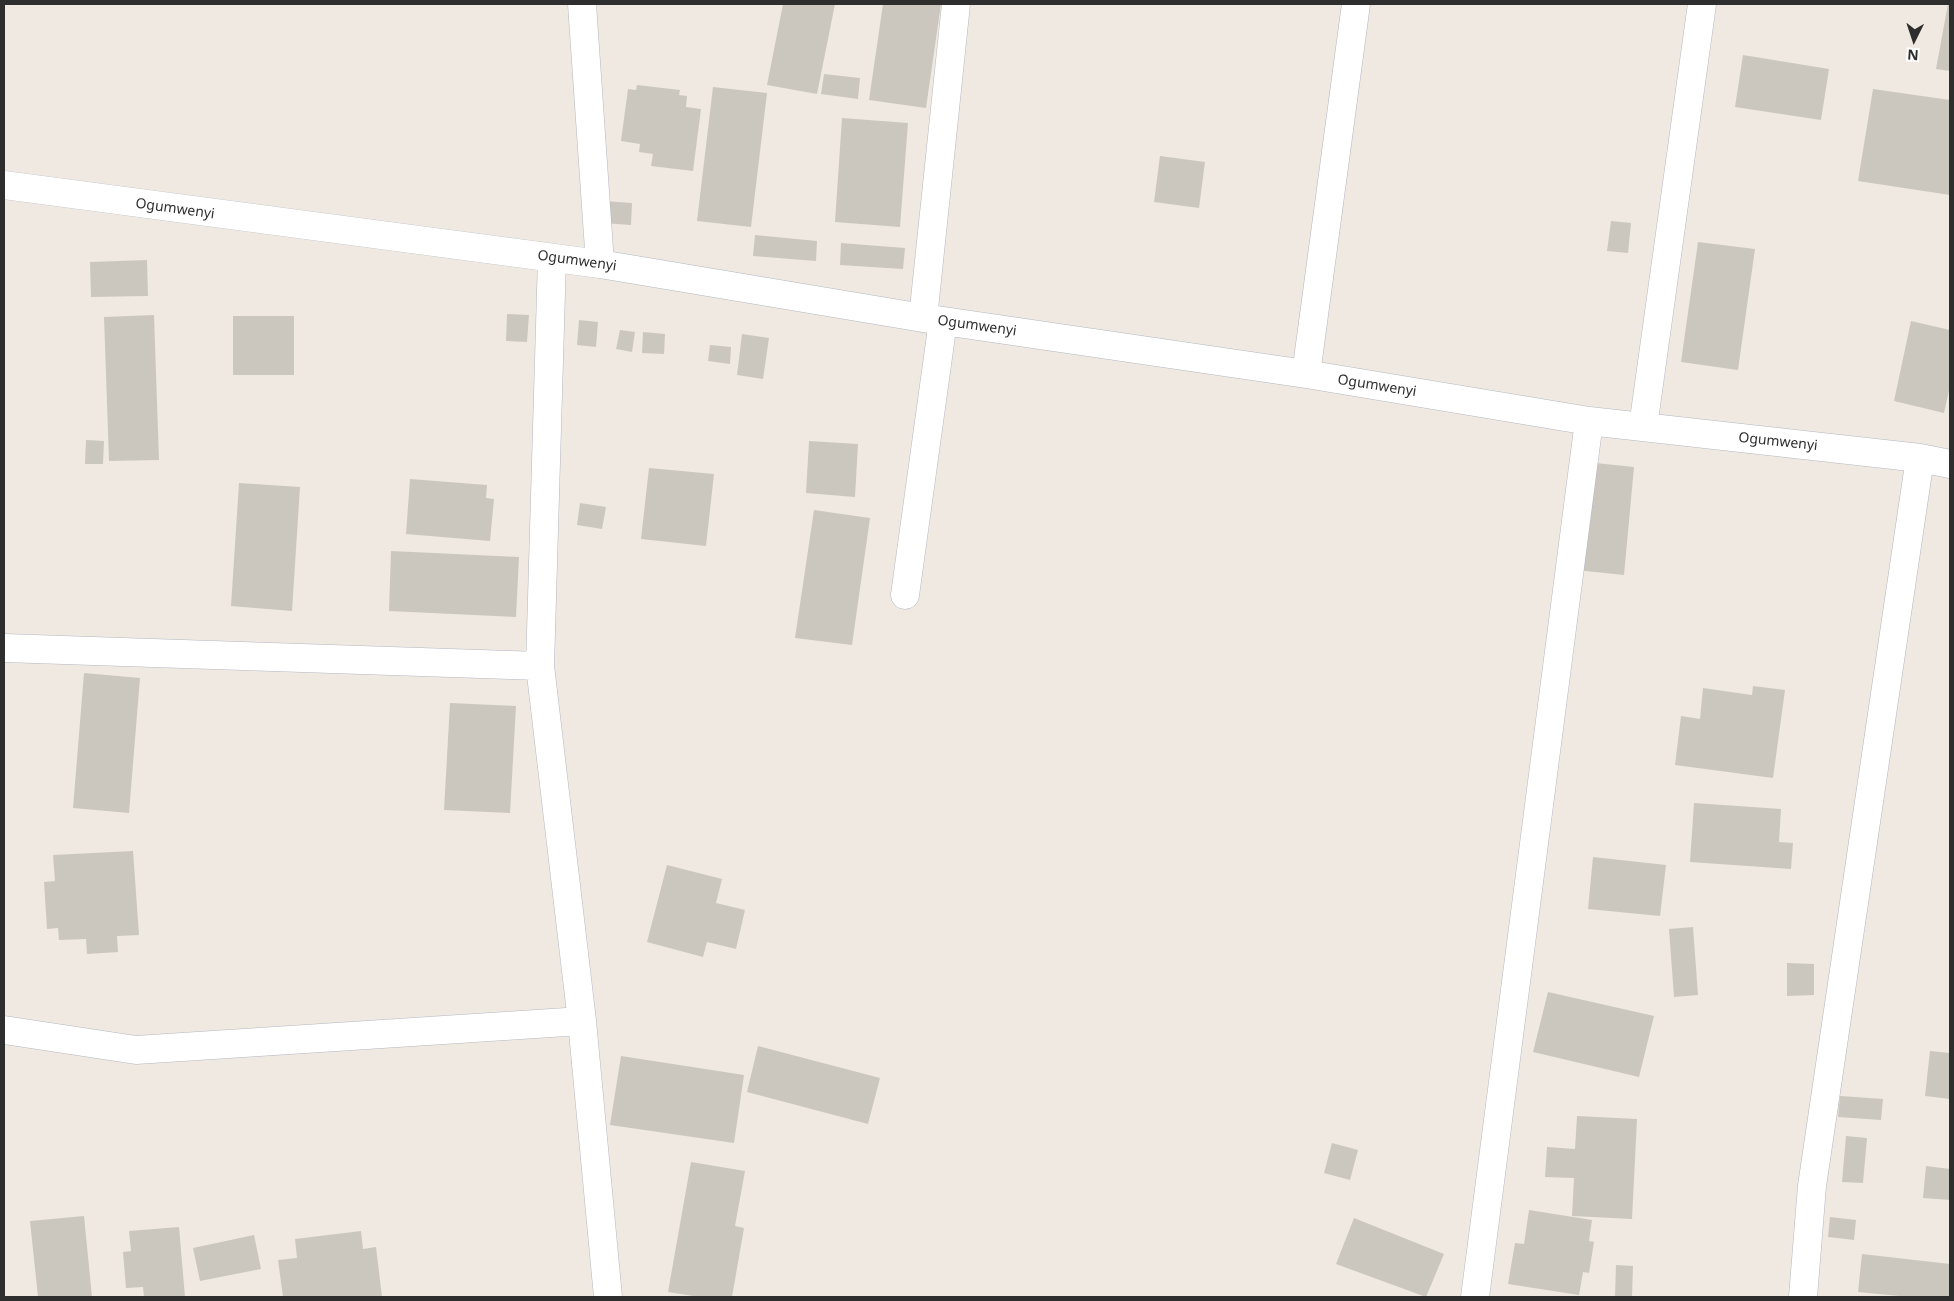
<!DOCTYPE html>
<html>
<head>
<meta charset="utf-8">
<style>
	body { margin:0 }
	#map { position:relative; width:1954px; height:1301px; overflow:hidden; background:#efe9e1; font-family:"Noto Sans",sans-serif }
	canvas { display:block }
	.frame { position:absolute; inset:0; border:5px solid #2e2e2e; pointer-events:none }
	.north { position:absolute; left:1889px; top:15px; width:50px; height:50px; -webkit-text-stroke:4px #fff; paint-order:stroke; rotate:184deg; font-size:14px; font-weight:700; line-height:20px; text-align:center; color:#2e2e2e }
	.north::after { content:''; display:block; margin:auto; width:18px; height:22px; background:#2e2e2e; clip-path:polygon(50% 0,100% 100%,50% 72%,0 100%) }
</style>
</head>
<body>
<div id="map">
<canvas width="1954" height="1301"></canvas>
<div class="frame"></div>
<div class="north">N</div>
</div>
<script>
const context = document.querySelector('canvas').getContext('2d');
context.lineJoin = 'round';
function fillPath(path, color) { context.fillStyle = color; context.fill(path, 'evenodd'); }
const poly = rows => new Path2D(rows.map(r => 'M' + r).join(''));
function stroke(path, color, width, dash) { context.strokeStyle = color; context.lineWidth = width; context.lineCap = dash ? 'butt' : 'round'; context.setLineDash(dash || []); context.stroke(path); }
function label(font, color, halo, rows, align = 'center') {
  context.font = font + ' "Noto Sans",sans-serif'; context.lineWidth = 5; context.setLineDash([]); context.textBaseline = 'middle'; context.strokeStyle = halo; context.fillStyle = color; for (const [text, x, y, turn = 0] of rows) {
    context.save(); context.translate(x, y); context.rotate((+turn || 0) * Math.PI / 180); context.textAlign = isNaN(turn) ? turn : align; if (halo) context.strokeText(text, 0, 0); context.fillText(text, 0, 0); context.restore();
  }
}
const building = poly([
	[783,4,835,4,817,94,767,85],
	[883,4,941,4,926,108,869,100],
	[1948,4,1950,4,1950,71,1936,69],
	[1743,55,1829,69,1821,120,1735,107],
	[824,74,860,78,858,99,821,94],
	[637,85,680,90,679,95,687,96,686,107,701,109,693,171,651,166,653,154,639,152,640,144,621,141,628,89,636,90],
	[713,87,767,93,751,227,697,221],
	[1873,89,1950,100,1950,195,1858,181],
	[842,118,908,123,900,227,835,222],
	[1160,156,1205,162,1199,208,1154,202],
	[604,201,632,203,631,225,603,223],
	[1611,221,1631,223,1628,253,1607,251],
	[755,235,817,241,816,261,753,256],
	[1698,242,1755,249,1738,370,1681,362],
	[841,243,905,248,903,269,840,265],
	[147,260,148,296,91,297,90,262],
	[507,314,529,315,527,342,506,341],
	[154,315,159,460,109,461,104,317],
	[233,316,294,316,294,375,233,375],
	[579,320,598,322,596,347,577,345],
	[1911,321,1950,330,1950,386,1944,413,1894,401],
	[620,330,635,332,632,352,616,349],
	[643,332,665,334,664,354,642,353],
	[742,334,769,338,763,379,737,375],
	[710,345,731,347,730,364,708,361],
	[86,440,104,441,103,464,85,464],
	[809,441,858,444,855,497,806,493],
	[1586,462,1634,467,1624,575,1576,570],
	[649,468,714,474,706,546,641,539],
	[410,479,487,485,486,498,494,499,490,541,406,534],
	[239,483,300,487,292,611,231,606],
	[580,503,606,507,602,529,577,525],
	[814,510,870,518,852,645,795,638],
	[391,551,519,557,516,617,389,611],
	[84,673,140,678,129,813,73,808],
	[1753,686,1785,690,1773,778,1675,765,1681,716,1700,719,1703,688,1752,695],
	[450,703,516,706,510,813,444,810],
	[1694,803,1781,809,1779,842,1793,843,1791,869,1690,862],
	[133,851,139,935,117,936,118,952,87,954,86,939,59,940,58,928,47,929,44,882,55,881,53,855],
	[1593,857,1666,865,1660,916,1588,909],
	[667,865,722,879,716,903,745,910,736,949,707,942,703,957,647,942],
	[1693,927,1698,995,1674,997,1669,929],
	[1787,963,1814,964,1814,995,1787,996],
	[1548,992,1654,1016,1639,1077,1533,1052],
	[758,1046,880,1078,868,1124,747,1092],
	[1930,1051,1950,1053,1950,1099,1925,1096],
	[621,1056,744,1075,734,1143,610,1125],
	[1840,1096,1883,1099,1881,1120,1838,1117],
	[1577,1116,1637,1119,1632,1219,1572,1216,1574,1178,1545,1177,1547,1147,1575,1149],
	[1846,1136,1867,1138,1863,1183,1842,1182],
	[1332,1143,1358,1150,1350,1180,1324,1173],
	[691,1162,745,1171,735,1226,744,1228,732,1297,700,1297,668,1292],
	[1926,1166,1950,1169,1950,1200,1923,1198],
	[1529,1210,1592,1220,1589,1241,1594,1242,1589,1273,1583,1272,1579,1295,1508,1284,1515,1243,1524,1244],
	[84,1216,92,1297,38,1297,30,1221],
	[1830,1217,1856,1220,1854,1240,1828,1237],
	[1354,1218,1444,1254,1426,1297,1336,1264],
	[179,1227,185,1297,144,1297,143,1287,126,1288,123,1252,131,1251,129,1231],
	[361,1231,363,1249,376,1247,382,1297,283,1297,278,1260,297,1258,295,1239],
	[254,1235,261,1269,200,1281,193,1248],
	[1862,1254,1950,1264,1950,1297,1910,1297,1858,1292],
	[1616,1265,1633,1266,1632,1297,1615,1297]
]);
const minor = poly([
	[582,4,600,264],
	[4,185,600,264,923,318,1306,374,1589,421,1920,458,1950,464],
	[552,258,540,666,582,1021,608,1297],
	[923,318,956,4],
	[1306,374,1356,4],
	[1643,427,1702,4],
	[905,595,943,321],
	[4,648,540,666],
	[4,1030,136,1050,582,1021],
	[1475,1297,1589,421],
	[1803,1297,1812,1186,1920,458]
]);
const streetNames = [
	["Ogumwenyi",175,209,8],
	["Ogumwenyi",577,261,8],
	["Ogumwenyi",977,326,8],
	["Ogumwenyi",1377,386,9],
	["Ogumwenyi",1778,442,6]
];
fillPath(building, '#cbc7bf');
stroke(minor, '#b4b7c1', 29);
stroke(minor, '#fff', 28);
label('14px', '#2e2e2e', '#fff', streetNames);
</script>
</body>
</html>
